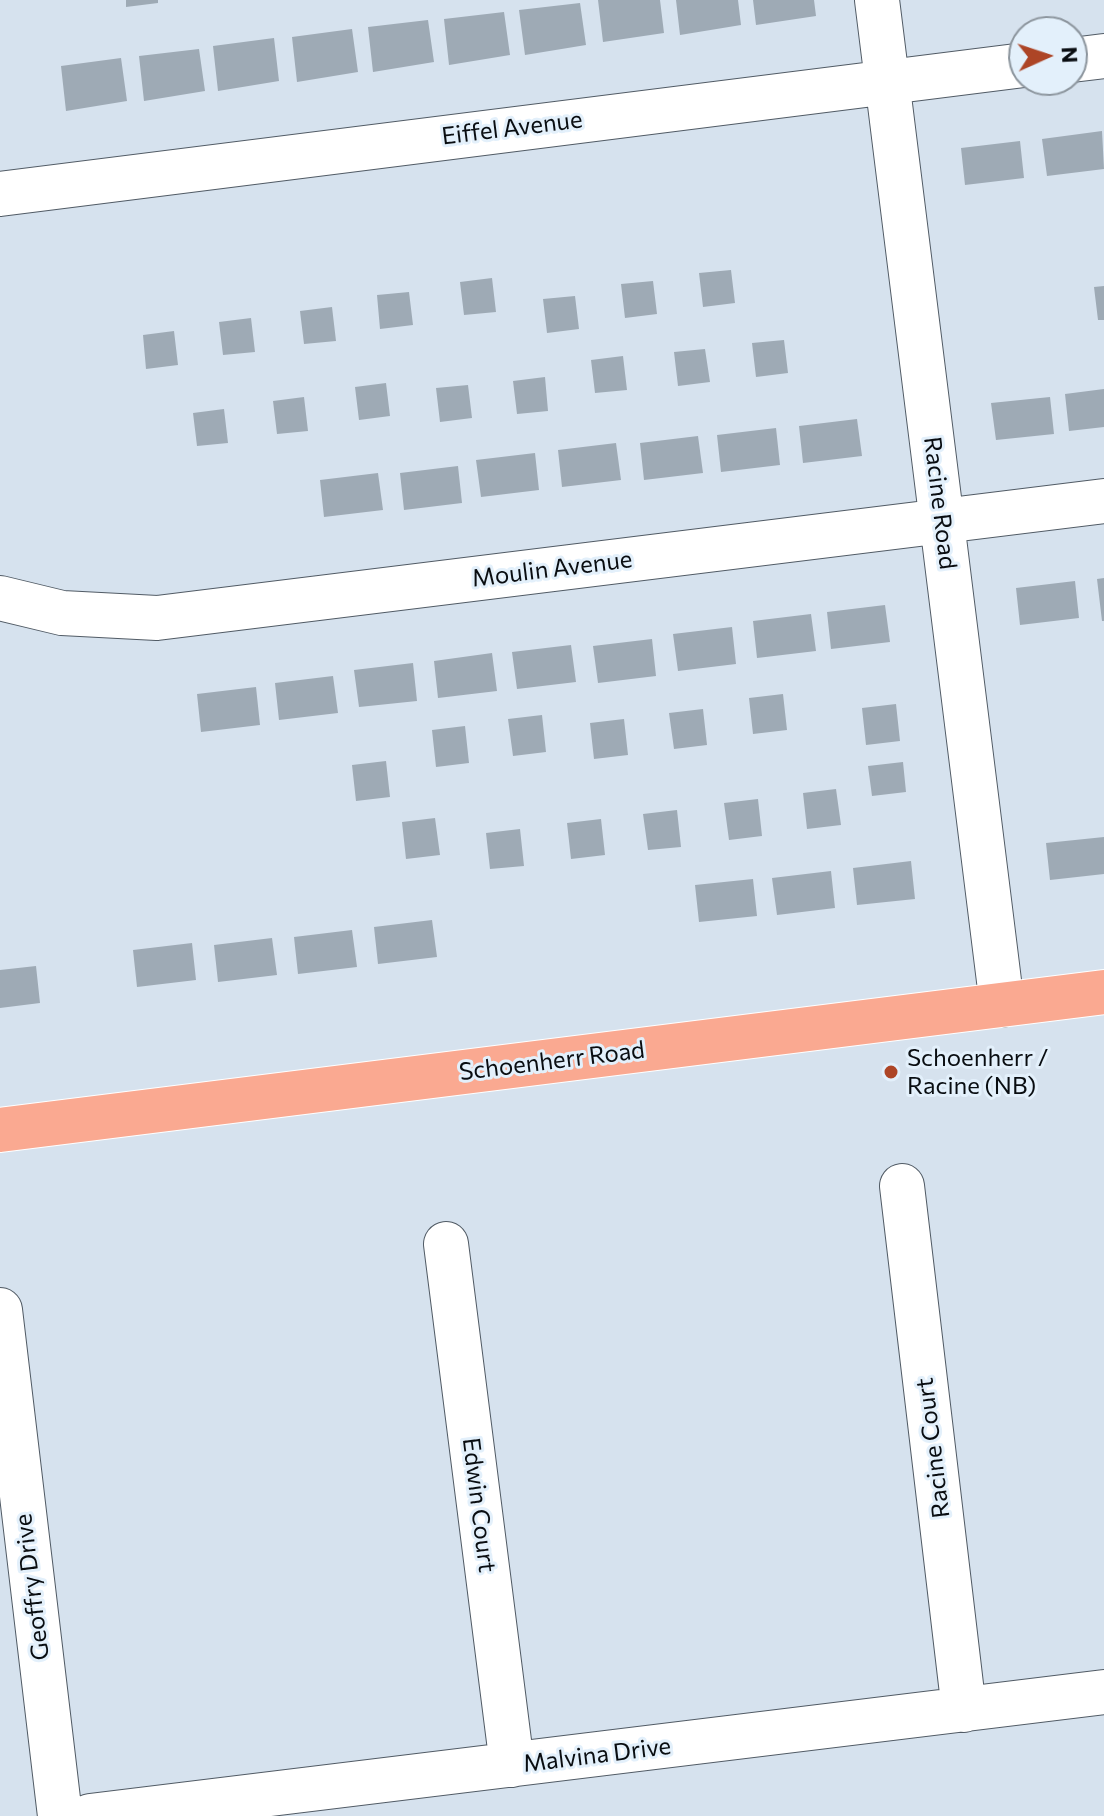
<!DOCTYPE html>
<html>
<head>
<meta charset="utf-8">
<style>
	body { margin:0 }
	#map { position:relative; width:1104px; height:1816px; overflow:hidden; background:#d6e2ee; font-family:Commissioner,sans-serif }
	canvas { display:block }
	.north { position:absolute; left:1008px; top:16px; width:80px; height:80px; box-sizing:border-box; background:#e3f0fb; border:2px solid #8c959d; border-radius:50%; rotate:87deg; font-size:22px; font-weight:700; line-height:32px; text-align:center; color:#090d11 }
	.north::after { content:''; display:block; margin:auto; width:28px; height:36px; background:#ad4526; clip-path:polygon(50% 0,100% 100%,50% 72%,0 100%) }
</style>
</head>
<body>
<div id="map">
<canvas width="1104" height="1816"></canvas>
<div class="north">N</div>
</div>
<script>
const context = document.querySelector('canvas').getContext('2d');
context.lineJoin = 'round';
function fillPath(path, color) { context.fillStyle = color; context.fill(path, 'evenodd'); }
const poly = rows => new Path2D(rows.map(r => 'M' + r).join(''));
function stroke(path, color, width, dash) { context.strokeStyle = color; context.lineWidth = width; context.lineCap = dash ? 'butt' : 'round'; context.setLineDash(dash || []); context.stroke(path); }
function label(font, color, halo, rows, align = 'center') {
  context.font = font + ' Commissioner,sans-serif'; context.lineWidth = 6; context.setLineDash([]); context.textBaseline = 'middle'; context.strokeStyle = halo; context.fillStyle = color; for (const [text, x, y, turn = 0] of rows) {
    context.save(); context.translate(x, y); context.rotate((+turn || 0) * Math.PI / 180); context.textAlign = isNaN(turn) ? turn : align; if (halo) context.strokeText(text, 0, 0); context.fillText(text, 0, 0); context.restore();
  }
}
const building = poly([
	[126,0,158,0,158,3,126,7],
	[598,0,660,0,664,33,603,42],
	[676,0,738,0,741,25,680,35],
	[753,0,814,0,816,16,756,25],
	[580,3,586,45,525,55,519,10],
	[504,12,510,55,449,65,444,19],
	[428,20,434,62,373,72,368,27],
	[352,29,358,72,297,82,292,37],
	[274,38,279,81,218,91,213,46],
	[199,49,205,91,144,101,139,56],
	[121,58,127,101,66,111,61,66],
	[1102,131,1104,169,1047,176,1042,139],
	[1020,141,1024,178,965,185,961,148],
	[731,270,735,303,703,307,699,273],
	[492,278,496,312,464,315,460,282],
	[653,281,657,314,625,318,621,284],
	[1104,286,1104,320,1098,320,1094,287],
	[409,292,413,325,380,329,377,295],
	[575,296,579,329,547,333,543,299],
	[332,307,336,341,304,344,300,311],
	[251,318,255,352,223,355,219,322],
	[174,331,178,365,146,369,143,335],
	[784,340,788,373,756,377,752,343],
	[705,349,710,382,678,386,674,352],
	[623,356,627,390,595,393,591,360],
	[545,377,548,411,517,414,513,381],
	[386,383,390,416,359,420,355,387],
	[468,385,472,418,440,422,436,388],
	[1104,389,1104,427,1069,431,1065,394],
	[304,397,308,431,277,434,273,401],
	[1050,397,1054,434,996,440,991,403],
	[224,409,228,443,197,446,193,413],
	[857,419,862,456,803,463,799,426],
	[776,428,780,465,721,472,717,435],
	[698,436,703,473,644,480,640,443],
	[616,443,621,480,562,487,558,450],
	[535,453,539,490,481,497,476,460],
	[458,466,462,503,404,510,400,473],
	[378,473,383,510,324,517,320,480],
	[1104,578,1104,621,1102,621,1097,579],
	[1075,581,1079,618,1020,625,1016,588],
	[885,605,890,642,831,649,827,612],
	[811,614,816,651,757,658,753,621],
	[732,627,736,664,678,671,673,634],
	[652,639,656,676,598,683,593,646],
	[571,645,576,682,517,689,512,652],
	[492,653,497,691,438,698,434,661],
	[413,663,417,701,359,707,354,670],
	[333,676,338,713,279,720,275,683],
	[256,687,260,725,201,732,197,694],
	[783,694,787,730,753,734,749,698],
	[896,704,900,741,866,745,862,708],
	[703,709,707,745,674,749,669,713],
	[542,715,546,752,513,756,508,719],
	[624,719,628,755,594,759,590,723],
	[465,726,469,763,436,767,432,730],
	[386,761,390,797,356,801,352,765],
	[903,762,906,792,872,796,868,766],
	[836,789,841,825,807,829,803,793],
	[758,799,762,836,729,840,724,803],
	[677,810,681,847,648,850,643,814],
	[435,818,440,855,406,859,402,822],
	[601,819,605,855,571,859,567,823],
	[520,829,524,866,490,869,486,833],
	[1104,837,1104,874,1050,880,1046,843],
	[911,861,915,899,857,905,853,868],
	[831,871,835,908,777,915,772,878],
	[753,879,757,916,699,922,695,885],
	[432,920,437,957,378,964,374,927],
	[352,930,357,967,298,974,294,937],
	[272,938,277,975,218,982,214,945],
	[192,943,196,980,137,987,133,950],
	[36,966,40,1003,0,1008,0,970]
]);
const minor = poly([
	[877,0,1002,1005],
	[1072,60,1104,56],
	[0,194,1024,65],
	[0,598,62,613,157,618,1104,501],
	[902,1186,964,1710],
	[446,1244,512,1765],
	[0,1310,60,1816],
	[90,1816,1104,1692]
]);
const major = poly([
	[0,1130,1104,992]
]);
const markers = [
	[891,1072,8,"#ad4526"]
];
const streetNames = [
	["Eiffel Avenue",512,128,-7],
	["Racine Road",940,503,83],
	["Moulin Avenue",552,569,-7],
	["Schoenherr Road",552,1061,-7],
	["Racine Court",933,1448,-97],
	["Edwin Court",479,1505,83],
	["Geoffry Drive",32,1587,-97],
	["Malvina Drive",597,1755,-7]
];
const poiNames = [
	["Schoenherr /",907,1058],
	["Racine (NB)",907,1086]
];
fillPath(building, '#9eaab5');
stroke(minor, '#515b65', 46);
stroke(major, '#fff', 46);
stroke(minor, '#fff', 44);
stroke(major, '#faa991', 44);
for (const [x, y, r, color] of markers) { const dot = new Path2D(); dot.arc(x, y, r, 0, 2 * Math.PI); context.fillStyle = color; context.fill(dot); stroke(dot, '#e3f0fb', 3); }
label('24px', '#090d11', '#e3f0fb', streetNames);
label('24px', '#090d11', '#e3f0fb', poiNames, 'left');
</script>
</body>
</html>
